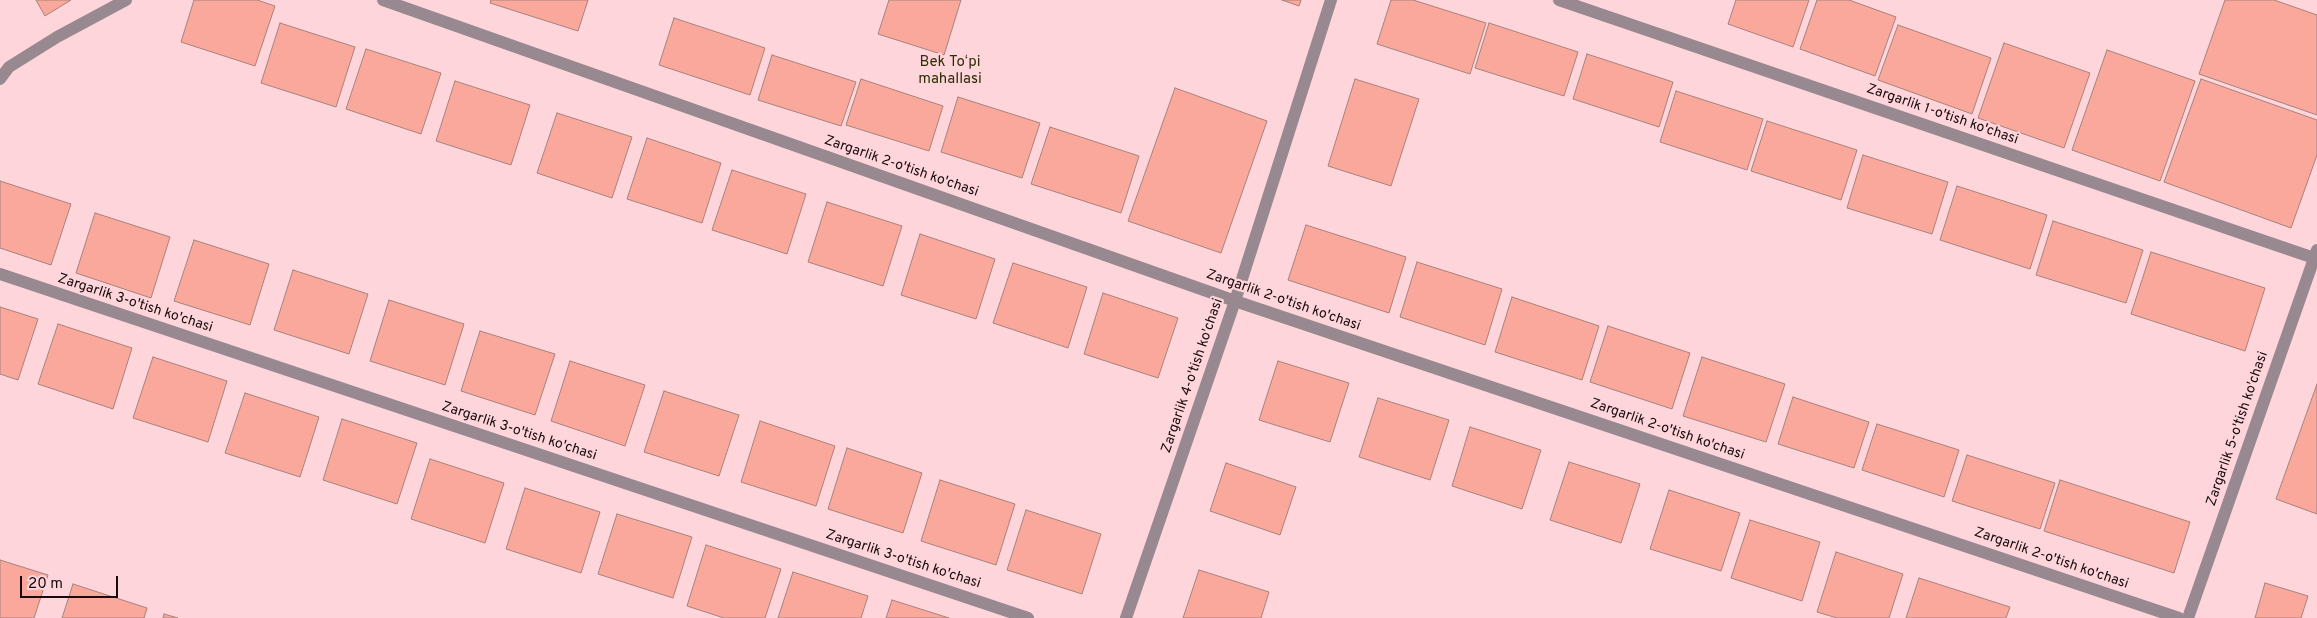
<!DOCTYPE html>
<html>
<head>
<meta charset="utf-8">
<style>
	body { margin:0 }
	#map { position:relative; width:2317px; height:618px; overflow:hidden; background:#fed5db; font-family:Overpass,sans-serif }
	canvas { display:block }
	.scale { position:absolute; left:20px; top:576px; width:98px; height:22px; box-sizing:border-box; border:2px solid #180b0d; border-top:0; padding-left:6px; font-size:15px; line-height:18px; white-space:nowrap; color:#180b0d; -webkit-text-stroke:4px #fed5db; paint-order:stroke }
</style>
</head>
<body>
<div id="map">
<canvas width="2317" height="618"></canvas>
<div class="scale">20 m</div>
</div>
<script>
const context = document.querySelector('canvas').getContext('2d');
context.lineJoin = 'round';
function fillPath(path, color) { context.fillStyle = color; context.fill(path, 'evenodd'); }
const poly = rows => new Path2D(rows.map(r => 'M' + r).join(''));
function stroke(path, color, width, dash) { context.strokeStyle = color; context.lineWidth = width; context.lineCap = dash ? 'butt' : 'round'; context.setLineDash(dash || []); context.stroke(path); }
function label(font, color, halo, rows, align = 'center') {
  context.font = font + ' Overpass,sans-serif'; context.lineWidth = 4.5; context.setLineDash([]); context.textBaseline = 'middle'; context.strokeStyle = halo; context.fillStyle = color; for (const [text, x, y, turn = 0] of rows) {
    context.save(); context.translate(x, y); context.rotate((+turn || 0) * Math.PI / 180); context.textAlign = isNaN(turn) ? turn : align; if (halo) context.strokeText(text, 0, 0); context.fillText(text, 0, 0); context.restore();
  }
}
const building = poly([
	[36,0,71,0,45,16,36,0],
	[194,0,257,0,275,6,255,66,181,42,194,0],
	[491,0,588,0,578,31,490,3,491,0],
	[889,0,961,0,944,55,878,34,889,0],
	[1282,0,1301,0,1299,6,1282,0],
	[1391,0,1413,0,1486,23,1470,74,1377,44,1391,0],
	[1736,0,1809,0,1793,47,1728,24,1736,0],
	[1817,0,1849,0,1896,17,1875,76,1800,49,1817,0],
	[2225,0,2274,0,2317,15,2317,115,2199,74,2225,0],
	[674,18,765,48,750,95,659,65,674,18],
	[280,23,355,47,336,107,261,83,280,23],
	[1489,23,1578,52,1564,96,1475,68,1489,23],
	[1898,25,1991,58,1972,114,1878,80,1898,25],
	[2004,43,2090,73,2064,148,1978,118,2004,43],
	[366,49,441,73,421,134,346,109,366,49],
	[2107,50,2195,81,2160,181,2072,150,2107,50],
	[1587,54,1673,82,1659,127,1573,99,1587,54],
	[772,55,856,82,841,126,758,100,772,55],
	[861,79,943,106,929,151,846,125,861,79],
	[1355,79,1419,99,1391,186,1328,166,1355,79],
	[2201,79,2317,120,2317,155,2291,228,2164,182,2201,79],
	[455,81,530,105,511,165,436,141,455,81],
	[1175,88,1267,121,1221,253,1128,221,1175,88],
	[1676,91,1763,119,1747,170,1660,142,1676,91],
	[958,97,1040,123,1022,178,941,152,958,97],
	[557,113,632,137,612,198,537,173,557,113],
	[1767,121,1857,150,1841,200,1751,171,1767,121],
	[1050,127,1139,156,1121,213,1031,184,1050,127],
	[647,138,721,163,702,223,627,199,647,138],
	[1863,155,1948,182,1932,234,1847,208,1863,155],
	[732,170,806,194,787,254,712,230,732,170],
	[0,181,71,204,51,265,0,248,0,181],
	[1957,186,2047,215,2030,269,1940,240,1957,186],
	[827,202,902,226,883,286,808,262,827,202],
	[95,213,170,237,151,298,76,273,95,213],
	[2053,221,2143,250,2126,303,2036,275,2053,221],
	[1306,225,1406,257,1389,313,1288,280,1306,225],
	[920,234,995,259,976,319,901,295,920,234],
	[194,240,269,264,250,325,174,301,194,240],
	[2151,252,2265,288,2245,351,2131,314,2151,252],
	[1417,262,1502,289,1485,345,1400,317,1417,262],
	[1013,263,1087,287,1068,348,993,323,1013,263],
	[293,270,368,294,349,354,274,330,293,270],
	[1103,293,1178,318,1158,378,1084,354,1103,293],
	[1512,297,1599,326,1582,380,1495,352,1512,297],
	[389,300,464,324,445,385,370,361,389,300],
	[0,307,38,319,18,380,0,374,0,307],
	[58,324,132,348,113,409,38,384,58,324],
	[1608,326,1690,353,1672,409,1590,382,1608,326],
	[480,331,555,354,535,415,461,391,480,331],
	[153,357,227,381,208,442,133,418,153,357],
	[1702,357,1785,384,1766,442,1683,416,1702,357],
	[570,361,645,385,625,446,551,421,570,361],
	[1278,361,1349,383,1330,442,1259,420,1278,361],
	[2317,384,2317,514,2276,499,2317,384],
	[664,391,739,415,719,476,644,452,664,391],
	[245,393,319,417,300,477,225,453,245,393],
	[1793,397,1869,422,1854,468,1778,444,1793,397],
	[1378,398,1449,420,1430,480,1359,457,1378,398],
	[342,419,417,443,397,504,323,480,342,419],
	[760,421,835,446,816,506,741,482,760,421],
	[1877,424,1959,450,1944,497,1862,470,1877,424],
	[1470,427,1541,450,1522,509,1452,486,1470,427],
	[847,448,922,473,903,533,828,509,847,448],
	[1967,455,2055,483,2040,529,1952,501,1967,455],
	[430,459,504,483,485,543,411,519,430,459],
	[1569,462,1640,484,1621,543,1550,520,1569,462],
	[1226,463,1296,487,1280,535,1210,511,1226,463],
	[940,480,1015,504,996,565,921,541,940,480],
	[2060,480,2190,522,2174,573,2044,531,2060,480],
	[525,488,600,512,581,573,506,549,525,488],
	[1669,490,1740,513,1721,571,1650,549,1669,490],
	[1026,510,1101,534,1082,594,1007,570,1026,510],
	[617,514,692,537,673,598,598,574,617,514],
	[1750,520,1820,542,1802,601,1731,578,1750,520],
	[706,545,781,569,765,618,724,618,687,606,706,545],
	[1836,552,1903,574,1889,618,1837,618,1817,612,1836,552],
	[0,560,48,575,34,618,0,618,0,560],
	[1199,570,1269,592,1261,618,1183,618,1199,570],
	[793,572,868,596,861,618,778,618,793,572],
	[1919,578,2010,607,2006,618,1906,618,1919,578],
	[2265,583,2308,596,2301,618,2255,618,2265,583],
	[73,584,147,608,144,618,62,618,73,584],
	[892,600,949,618,886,618,892,600],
	[164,614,178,618,163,618,164,614]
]);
const minor = poly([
	[383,0,1235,301,2179,618],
	[1559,0,2314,258],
	[0,79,9,67,57,37,126,0],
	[0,274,1028,618],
	[1126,618,1235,301,1331,0],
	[2188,618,2317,250]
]);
const streetNames = [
	["Zargarlik 1-o'tish ko'chasi",1942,115,19],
	["Zargarlik 2-o'tish ko'chasi",901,167,19],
	["Zargarlik 2-o'tish ko'chasi",1283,301,19],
	["Zargarlik 3-o'tish ko'chasi",135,304,18],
	["Zargarlik 4-o'tish ko'chasi",1193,376,-71],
	["Zargarlik 5-o'tish ko'chasi",2238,429,-71],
	["Zargarlik 2-o'tish ko'chasi",1667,430,19],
	["Zargarlik 3-o'tish ko'chasi",519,432,18],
	["Zargarlik 2-o'tish ko'chasi",2051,559,19],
	["Zargarlik 3-o'tish ko'chasi",903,560,18]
];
const neighbourhoodNames = [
	["Bek Toʻpi",950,63],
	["mahallasi",950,80]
];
fillPath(building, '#faa89c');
stroke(building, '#a7827c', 1);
stroke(minor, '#98888f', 12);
label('14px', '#180b0d', '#fed5db', streetNames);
label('15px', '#2d2e04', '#fed5db', neighbourhoodNames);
</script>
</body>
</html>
